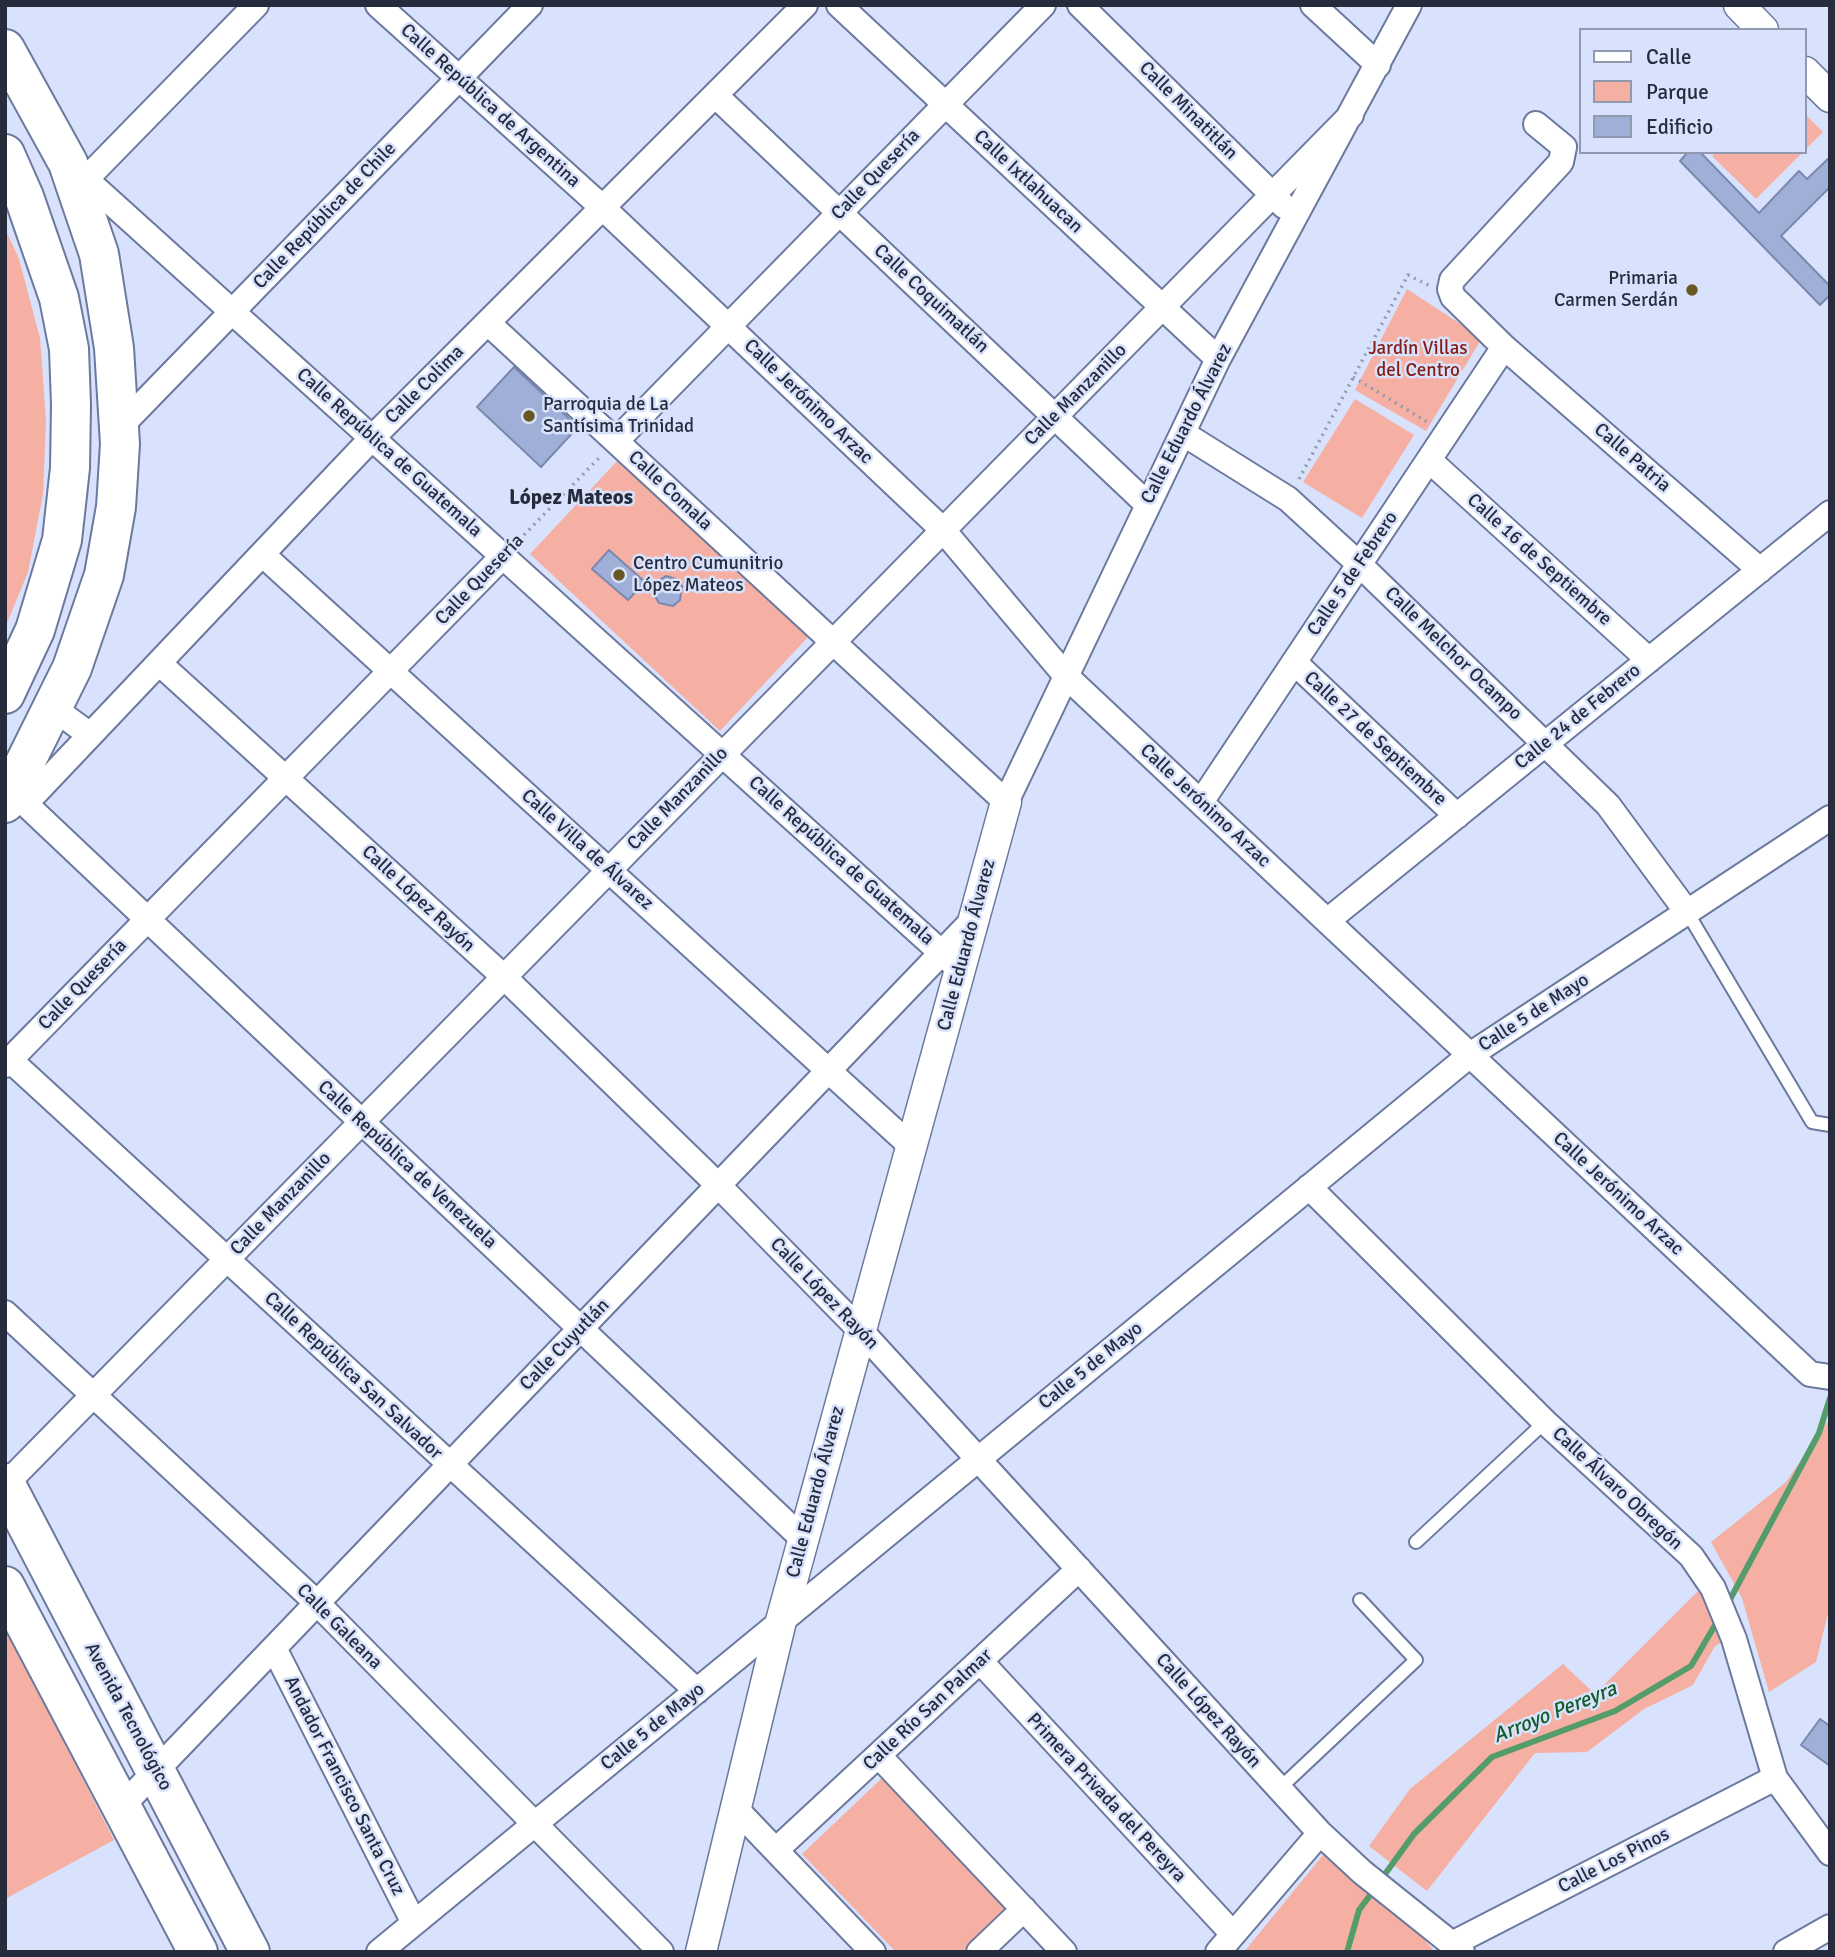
<!DOCTYPE html>
<html>
<head>
<meta charset="utf-8">
<style>
	body { margin:0 }
	#map { position:relative; width:1835px; height:1957px; overflow:hidden; background:#d8e2fc; font-family:Signika,sans-serif }
	canvas { display:block }
	.frame { position:absolute; inset:0; border:7px solid #262c3c; pointer-events:none }
	.legend { position:absolute; left:1579px; top:28px; width:228px; height:126px; box-sizing:border-box; background:#d8e2fc; border:2px solid #9199af; margin:0; padding:9px 12px; list-style:none; font-size:21px; color:#262c3c }
	.legend li { display:flex; align-items:center; gap:14px; height:35px }
	.legend b { width:35px; border:2px solid #9199af }
</style>
</head>
<body>
<div id="map">
<canvas width="1835" height="1957"></canvas>
<div class="frame"></div>
<ul class="legend">
<li><b style="height:9px;background:#fff"></b>Calle</li>
<li><b style="height:19px;background:#f5afa3"></b>Parque</li>
<li><b style="height:19px;background:#9fafd8"></b>Edificio</li>
</ul>
</div>
<script>
const context = document.querySelector('canvas').getContext('2d');
context.lineJoin = 'round';
function fillPath(path, color) { context.fillStyle = color; context.fill(path, 'evenodd'); }
const poly = rows => new Path2D(rows.map(r => 'M' + r).join(''));
function stroke(path, color, width, dash) { context.strokeStyle = color; context.lineWidth = width; context.lineCap = dash ? 'butt' : 'round'; context.setLineDash(dash || []); context.stroke(path); }
function label(font, color, halo, rows, align = 'center') {
  context.font = font + ' Signika,sans-serif'; context.lineWidth = 5; context.setLineDash([]); context.textBaseline = 'middle'; context.strokeStyle = halo; context.fillStyle = color; for (const [text, x, y, turn = 0] of rows) {
    context.save(); context.translate(x, y); context.rotate((+turn || 0) * Math.PI / 180); context.textAlign = isNaN(turn) ? turn : align; if (halo) context.strokeText(text, 0, 0); context.fillText(text, 0, 0); context.restore();
  }
}
const green = poly([
	[1805,114,1823,132,1805,150],
	[1716,152,1803,152,1756,199,1712,156],
	[5,228,19,259,40,338,46,421,43,494,28,572,5,628],
	[1407,289,1482,338,1426,431,1355,390],
	[1355,399,1414,435,1362,518,1303,482],
	[619,459,809,636,720,731,530,554],
	[1830,1418,1830,1605,1816,1662,1769,1692,1742,1598,1711,1542,1786,1482],
	[1699,1590,1711,1606,1726,1640,1715,1646,1693,1685,1644,1709,1587,1752,1535,1753,1427,1891,1369,1846,1410,1789,1563,1664,1595,1694],
	[5,1627,114,1840,5,1899],
	[882,1778,1008,1909,962,1952,896,1952,802,1854],
	[1323,1855,1418,1932,1435,1952,1244,1952]
]);
const stream = poly([
	[1727,1605,1819,1433,1830,1398],
	[1380,1881,1414,1834,1492,1757,1615,1711,1691,1666,1718,1620],
	[1347,1952,1359,1910,1374,1890]
]);
const building = poly([
	[1688,152,1700,152,1759,213,1799,171,1807,179,1830,157,1830,187,1781,236,1830,286,1830,295,1820,305,1680,161,1688,152],
	[514,367,578,427,541,467,477,407,514,367],
	[609,550,645,582,628,600,592,569,609,550],
	[666,576,676,579,682,586,680,600,673,606,659,603,649,586,666,576],
	[1820,1719,1830,1726,1830,1766,1801,1745,1820,1719]
]);
const path = poly([
	[1353,377,1429,423],
	[1299,479,1408,275,1430,286],
	[519,540,599,458]
]);
const service = poly([
	[1687,912,1812,1122,1830,1125],
	[1416,1542,1545,1422],
	[1279,1789,1416,1660,1360,1600]
]);
const minor = poly([
	[378,5,603,208,943,530,1066,676,1810,1374,1830,1377],
	[839,5,1218,359],
	[1080,5,1284,206],
	[1313,5,1378,65],
	[715,95,1147,504],
	[1536,124,1564,147,1561,162,1452,280,1450,289,1453,297,1504,347,1760,570],
	[72,167,954,964],
	[86,179,256,5],
	[488,323,1006,802,1218,359,1409,5],
	[120,427,530,5],
	[1184,434,1288,499,1359,564,1608,805,1687,912],
	[616,441,1043,5],
	[1429,460,1649,660],
	[262,554,911,1146],
	[1294,662,1457,816],
	[159,663,504,977,718,1185,861,1331,1320,1833,1362,1872,1462,1952],
	[52,707,90,735],
	[15,794,803,1539],
	[1201,802,1504,347],
	[25,804,372,438,805,5],
	[1327,921,1830,513],
	[10,1060,697,1691],
	[5,1065,503,556],
	[1309,1187,1545,1422,1691,1556,1713,1588,1734,1639,1775,1778,1830,1853],
	[5,1313,317,1603,661,1952],
	[6,1484,1351,115],
	[274,1648,414,1923],
	[980,1661,1233,1934],
	[879,1756,1064,1952],
	[123,1805,974,919],
	[736,1809,873,1952],
	[776,1850,1079,1569],
	[1452,1944,1775,1778],
	[379,1952,1470,1055,1830,818],
	[979,1952,1024,1909],
	[1218,1952,1320,1833],
	[1786,1952,1830,1927]
]);
const tertiary = poly([
	[1739,5,1763,30],
	[1805,72,1830,97],
	[701,1952,781,1621,1006,802]
]);
const primary = poly([
	[5,49,68,163,99,254,114,348,120,444,116,507,104,575,72,668,5,803],
	[5,154,24,197,59,298,69,349,71,405,70,468,62,540,35,630,5,694],
	[5,1483,250,1952],
	[5,1586,198,1952]
]);
const markers = [
	[1692,290,7,"#685624"],
	[529,416,7,"#685624"],
	[619,575,7,"#685624"]
];
const streetNames = [
	["Calle República de Argentina",490,106,42],
	["Calle Minatitlán",1188,111,45],
	["Calle Quesería",876,175,-46],
	["Calle Ixtlahuacan",1028,182,43],
	["Calle República de Chile",325,216,-46],
	["Calle Coquimatlán",931,299,43],
	["Calle Colima",425,385,-45],
	["Calle Manzanillo",1076,395,-45],
	["Calle Jerónimo Arzac",808,402,44],
	["Calle Eduardo Álvarez",1187,424,-63],
	["Calle República de Guatemala",389,453,42],
	["Calle Patria",1632,458,41],
	["Calle Comala",670,491,43],
	["Calle 16 de Septiembre",1539,560,42],
	["Calle 5 de Febrero",1353,574,-56],
	["Calle Quesería",480,580,-46],
	["Calle Melchor Ocampo",1453,654,44],
	["Calle 24 de Febrero",1578,717,-39],
	["Calle 27 de Septiembre",1375,739,43],
	["Calle Manzanillo",678,799,-46],
	["Calle Jerónimo Arzac",1205,806,43],
	["Calle Villa de Álvarez",587,850,42],
	["Calle República de Guatemala",841,861,42],
	["Calle López Rayón",418,899,43],
	["Calle Eduardo Álvarez",967,945,-75],
	["Calle Quesería",83,985,-46],
	["Calle 5 de Mayo",1534,1013,-33],
	["Calle República de Venezuela",407,1165,43],
	["Calle Jerónimo Arzac",1618,1194,43],
	["Calle Manzanillo",281,1204,-46],
	["Calle López Rayón",824,1294,46],
	["Calle Cuyutlán",565,1345,-46],
	["Calle 5 de Mayo",1091,1366,-39],
	["Calle República San Salvador",353,1376,43],
	["Calle Álvaro Obregón",1617,1489,43],
	["Calle Eduardo Álvarez",816,1492,-75],
	["Calle Galeana",339,1627,45],
	["Calle Río San Palmar",928,1710,-43],
	["Calle López Rayón",1208,1711,48],
	["Avenida Tecnológico",128,1717,62],
	["Calle 5 de Mayo",653,1727,-39],
	["Andador Francisco Santa Cruz",344,1786,63],
	["Primera Privada del Pereyra",1106,1798,47],
	["Calle Los Pinos",1614,1861,-27]
];
const poiNames = [
	["Primaria",1678,279,"right"],
	["Carmen Serdán",1678,301,"right"],
	["Parroquia de La",543,405],
	["Santísima Trinidad",543,427],
	["Centro Cumunitrio",633,564],
	["López Mateos",633,586]
];
const parkNames = [
	["Jardín Villas",1418,349],
	["del Centro",1418,371]
];
const neighbourhoodNames = [
	["López Mateos",571,498]
];
const waterNames = [
	["Arroyo Pereyra",1555,1713,-22]
];
fillPath(green, '#f5afa3');
stroke(stream, '#549d6a', 6);
fillPath(building, '#9fafd8');
stroke(building, '#7a88b0', 2);
stroke(service, '#6b799f', 16);
stroke(minor, '#6b799f', 28);
stroke(tertiary, '#6b799f', 33);
stroke(primary, '#6b799f', 42);
stroke(path, '#929ab0', 3.5, [2, 5]);
stroke(service, '#fff', 12);
stroke(minor, '#fff', 24);
stroke(tertiary, '#fff', 30);
stroke(primary, '#fff', 38);
for (const [x, y, r, color] of markers) { const dot = new Path2D(); dot.arc(x, y, r, 0, 2 * Math.PI); context.fillStyle = color; context.fill(dot); stroke(dot, '#d8e2fc', 2.5); }
label('19px', '#262c3c', '#d8e2fc', streetNames);
label('19px', '#262c3c', '#d8e2fc', poiNames, 'left');
label('19px', '#861b13', '#d8e2fc', parkNames);
label('bold 21px', '#262c3c', '#d8e2fc', neighbourhoodNames);
label('italic 21px', '#115c29', '#d8e2fc', waterNames);
</script>
</body>
</html>
